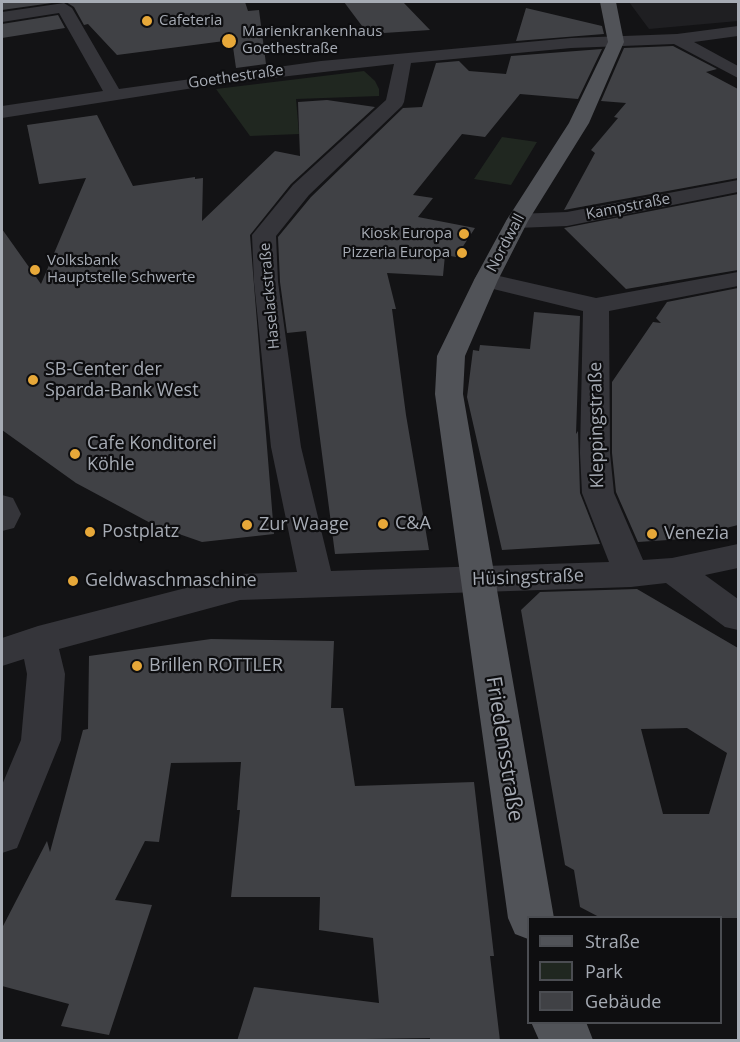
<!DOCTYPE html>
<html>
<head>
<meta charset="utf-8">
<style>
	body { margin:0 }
	#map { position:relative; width:740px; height:1042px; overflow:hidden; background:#131315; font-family:"Open Sans",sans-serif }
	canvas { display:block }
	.frame { position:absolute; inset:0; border:3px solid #a6abb4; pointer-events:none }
	.legend { position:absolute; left:527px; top:916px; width:195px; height:108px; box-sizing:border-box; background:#0e0e10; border:2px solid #4b4d52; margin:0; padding:8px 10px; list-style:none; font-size:18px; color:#a6abb4 }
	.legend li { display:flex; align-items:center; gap:12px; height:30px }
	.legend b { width:30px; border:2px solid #4b4d52 }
</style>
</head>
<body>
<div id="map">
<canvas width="740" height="1042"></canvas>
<div class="frame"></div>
<ul class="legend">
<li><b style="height:8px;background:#515358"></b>Straße</li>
<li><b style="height:16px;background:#202720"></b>Park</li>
<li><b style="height:16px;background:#404145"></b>Gebäude</li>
</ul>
</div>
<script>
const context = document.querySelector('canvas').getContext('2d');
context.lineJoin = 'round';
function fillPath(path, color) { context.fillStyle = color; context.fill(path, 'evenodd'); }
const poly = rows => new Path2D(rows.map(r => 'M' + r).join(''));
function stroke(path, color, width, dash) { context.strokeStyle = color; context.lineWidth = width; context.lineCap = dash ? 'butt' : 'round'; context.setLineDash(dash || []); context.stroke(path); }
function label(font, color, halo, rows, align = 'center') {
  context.font = font + ' "Open Sans",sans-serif'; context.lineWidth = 4.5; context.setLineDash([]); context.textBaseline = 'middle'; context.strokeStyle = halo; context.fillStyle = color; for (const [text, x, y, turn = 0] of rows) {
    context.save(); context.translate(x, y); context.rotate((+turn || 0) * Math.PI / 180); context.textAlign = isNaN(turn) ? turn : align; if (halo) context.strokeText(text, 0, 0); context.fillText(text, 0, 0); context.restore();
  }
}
const built = poly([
	[629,2,738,2,738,21,649,29]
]);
const green = poly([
	[364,71,375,81,379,89,379,96,296,99,299,134,250,136,216,89],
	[502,137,537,142,511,185,474,179]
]);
const building = poly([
	[2,2,59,2,2,10],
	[66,2,245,2,248,11,259,10,266,64,236,68,232,40,117,55,88,24,84,25,74,7],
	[344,2,403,2,430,30,368,34],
	[526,8,602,26,604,34,516,41],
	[58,15,65,28,2,38,2,24],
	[673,46,717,69,706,72,738,89,738,178,564,210,595,153,591,150,618,118,614,117,626,103,601,101,624,48],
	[602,49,578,99,520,94,485,137,462,134,413,195,433,198,418,217,475,228,456,257,445,255,443,276,387,273,396,309,392,309,406,415,429,550,335,554,306,331,287,333,280,282,278,237,311,197,403,108,422,107,436,63,459,61,469,71,506,74,511,56],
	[327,100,375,107,291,184,250,235,274,534,202,542,156,526,76,483,2,430,2,229,41,284,86,178,39,184,27,125,97,115,133,186,195,177,195,179,203,178,202,221,275,151,300,156,298,102],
	[738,194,738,270,626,289,564,228],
	[738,288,738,525,683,539,638,542,616,492,612,453,612,382,653,322,661,323,656,318,667,302],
	[534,312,580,316,576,434,578,431,580,493,600,544,502,550,467,397,473,350,479,351,480,345,530,349],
	[637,589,738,648,738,918,601,918,580,907,574,870,565,865,521,610,540,592],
	[687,728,727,753,709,814,663,814,641,729],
	[211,639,334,641,331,708,343,708,355,786,474,782,494,956,490,956,500,1041,430,1041,430,1038,237,1041,254,987,379,1003,373,938,319,930,320,897,231,897,240,810,237,810,241,762,171,763,159,842,145,841,115,900,152,905,109,1035,61,1026,69,1004,2,986,2,928,47,841,50,852,83,730,88,729,89,656]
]);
const minor = poly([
	[64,3,72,8,119,89,321,61,571,38,677,34,738,26,738,36,694,42,738,66,738,78,674,44,571,48,411,63,404,102,402,106,309,195,276,236,278,282,301,447,331,571,609,562,582,493,580,453,583,311,477,285,474,280,477,275,486,273,596,298,738,272,738,286,609,311,610,453,614,493,643,560,672,558,738,544,738,568,705,575,738,599,738,630,725,627,666,583,631,587,240,600,59,649,65,674,61,740,17,848,2,853,2,785,21,740,27,674,24,659,2,666,2,638,38,626,240,574,297,572,271,447,254,282,252,235,293,185,386,100,394,64,219,84,2,118,2,106,103,91,59,13,2,22,2,12,64,3],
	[738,180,738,192,567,226,517,228,509,226,506,221,509,216,517,214,567,212,738,180],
	[2,495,13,498,21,514,14,528,2,531,2,495]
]);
const major = poly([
	[600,2,616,2,624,42,589,123,528,221,498,280,465,356,463,394,554,918,528,918,528,939,515,934,508,918,435,394,437,356,474,280,506,221,569,123,608,42,600,2],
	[531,1022,586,1022,593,1040,539,1040,531,1022]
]);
const markers = [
	[147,21,6,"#e7a839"],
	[229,41,8,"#e7a839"],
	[464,234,6,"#e7a839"],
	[462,253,6,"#e7a839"],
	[35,270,6,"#e7a839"],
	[33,380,6,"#e7a839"],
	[75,454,6,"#e7a839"],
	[383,524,6,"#e7a839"],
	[247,525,6,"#e7a839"],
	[90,532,6,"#e7a839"],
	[652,534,6,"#e7a839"],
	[73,581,6,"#e7a839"],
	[137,666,6,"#e7a839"]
];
const farPoinames = [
	["Cafeteria",159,21],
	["Marienkrankenhaus",242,32],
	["Goethestraße",242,49],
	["Kiosk Europa",452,234,"right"],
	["Pizzeria Europa",450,253,"right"],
	["Volksbank",47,261],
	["Hauptstelle Schwerte",47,278]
];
const farStreetnames = [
	["Goethestraße",236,77,-8],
	["Kampstraße",628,207,-11],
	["Nordwall",506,243,-62],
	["Haselackstraße",270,296,-95]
];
const poiNames = [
	["SB-Center der",45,370],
	["Sparda-Bank West",45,391],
	["Cafe Konditorei",87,444],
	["Köhle",87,465],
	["C&A",395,524],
	["Zur Waage",259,525],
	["Postplatz",102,532],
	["Venezia",664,534],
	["Geldwaschmaschine",85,581],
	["Brillen ROTTLER",149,666]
];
const streetNames = [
	["Kleppingstraße",597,425,-91],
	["Hüsingstraße",528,578,-2]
];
const nearStreetnames = [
	["Friedensstraße",504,749,81]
];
fillPath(built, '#1f1f22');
fillPath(green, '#202720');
fillPath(building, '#404145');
fillPath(minor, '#35353a');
fillPath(major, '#515358');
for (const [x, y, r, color] of markers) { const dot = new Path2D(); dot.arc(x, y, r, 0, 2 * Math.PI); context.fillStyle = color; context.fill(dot); stroke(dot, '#0e0e10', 2); }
label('15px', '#a6abb4', '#0e0e10', farPoinames, 'left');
label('15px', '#a6abb4', '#0e0e10', farStreetnames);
label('18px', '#a6abb4', '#0e0e10', poiNames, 'left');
label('18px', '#a6abb4', '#0e0e10', streetNames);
label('21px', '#a6abb4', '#0e0e10', nearStreetnames);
</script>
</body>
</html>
